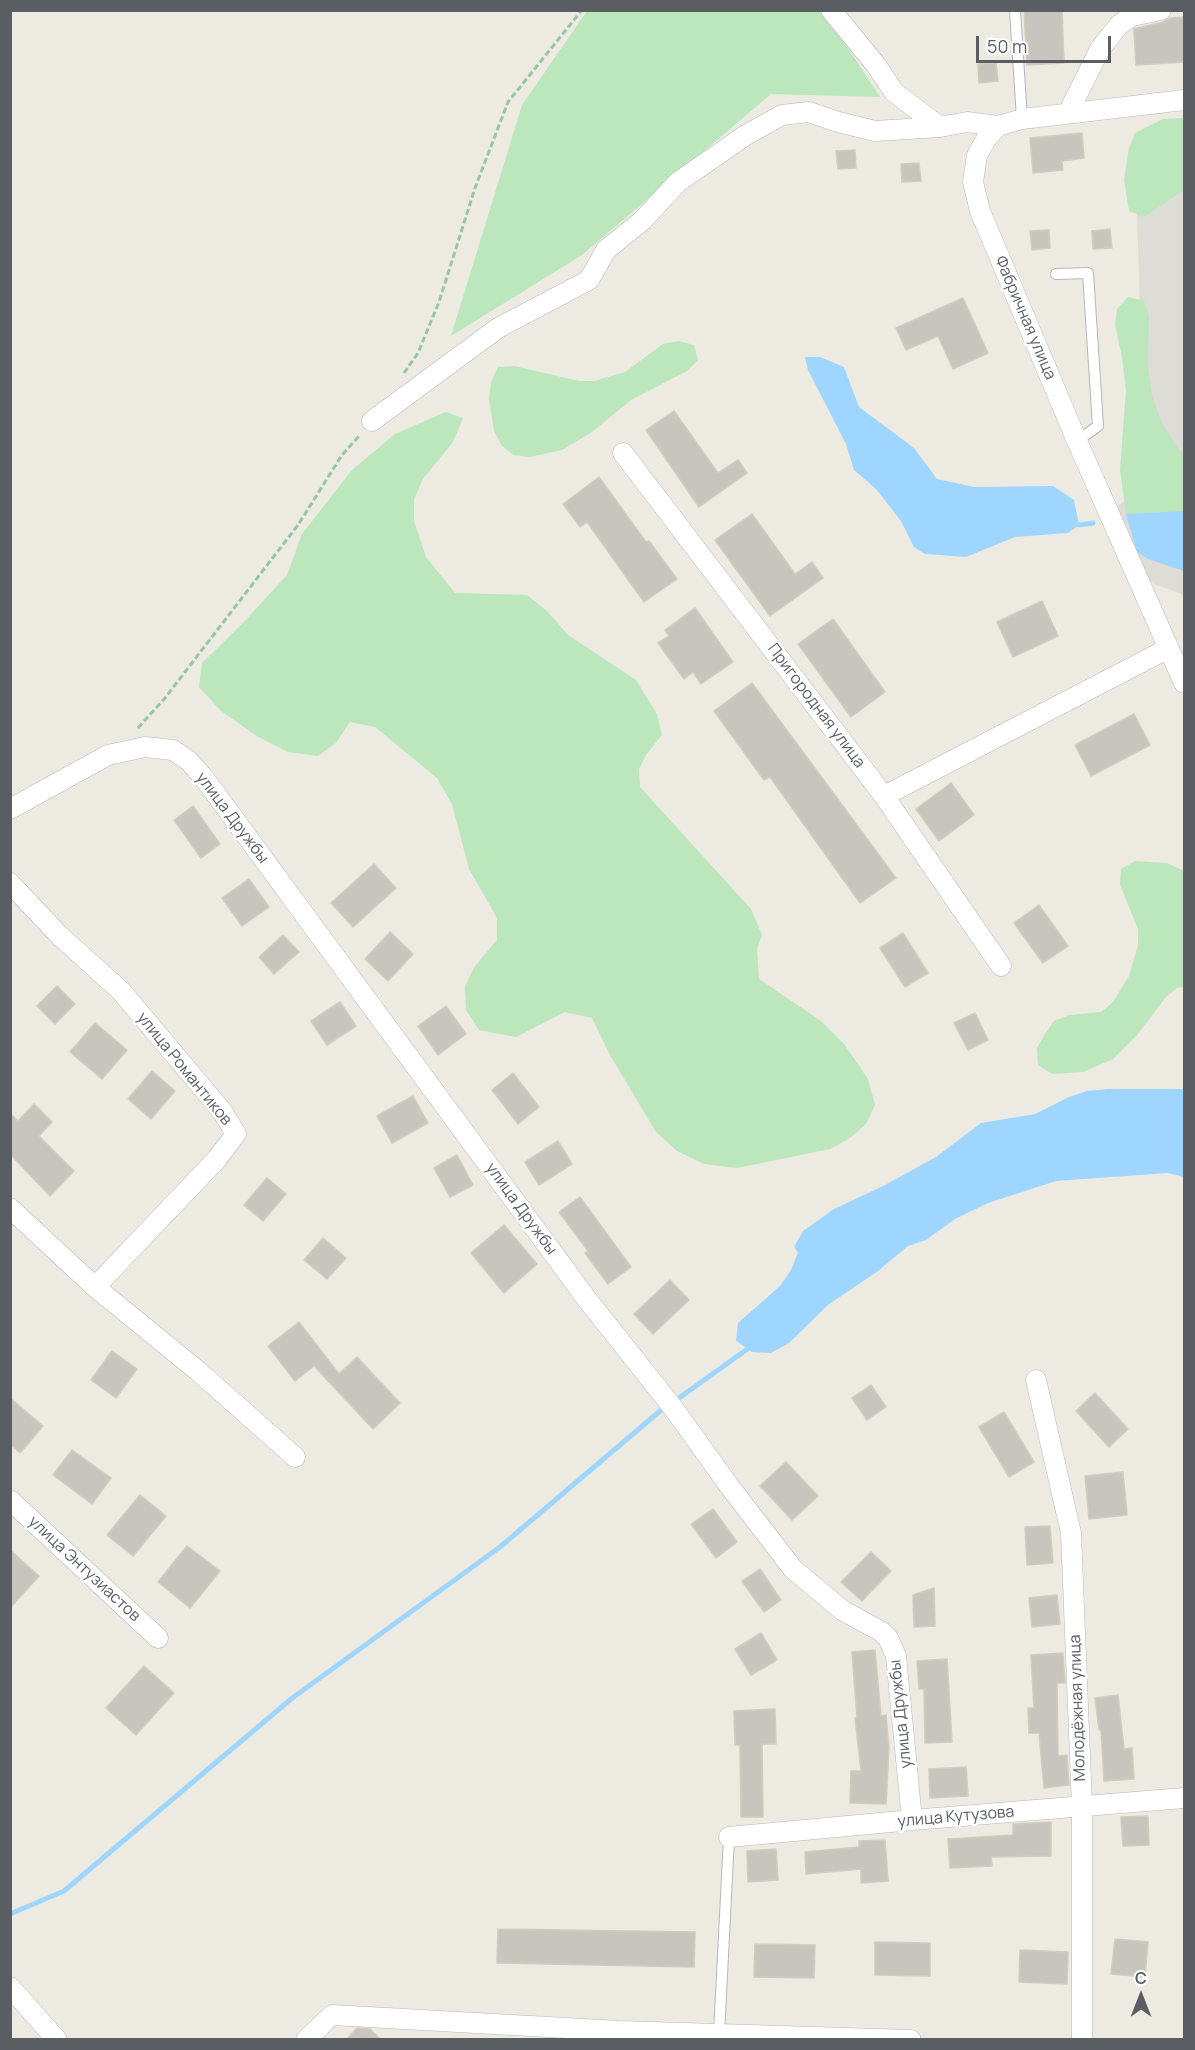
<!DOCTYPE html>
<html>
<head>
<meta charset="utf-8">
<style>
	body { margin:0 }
	#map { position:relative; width:1195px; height:2050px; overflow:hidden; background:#edeae1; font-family:Manrope,sans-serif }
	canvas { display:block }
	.frame { position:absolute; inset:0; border:12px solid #5a5e63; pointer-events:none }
	.north { position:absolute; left:1111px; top:1966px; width:60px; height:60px; -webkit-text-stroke:4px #fff; paint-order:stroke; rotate:0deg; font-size:16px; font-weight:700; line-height:24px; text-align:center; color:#5a5e63 }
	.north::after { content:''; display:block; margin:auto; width:21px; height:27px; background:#5a5e63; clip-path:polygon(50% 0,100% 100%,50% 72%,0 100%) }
	.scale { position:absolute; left:976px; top:36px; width:135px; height:27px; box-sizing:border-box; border:3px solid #5a5e63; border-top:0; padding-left:8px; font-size:18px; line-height:21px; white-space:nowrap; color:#5a5e63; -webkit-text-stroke:4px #fff; paint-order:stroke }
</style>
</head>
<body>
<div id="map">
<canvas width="1195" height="2050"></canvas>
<div class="frame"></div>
<div class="north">С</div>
<div class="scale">50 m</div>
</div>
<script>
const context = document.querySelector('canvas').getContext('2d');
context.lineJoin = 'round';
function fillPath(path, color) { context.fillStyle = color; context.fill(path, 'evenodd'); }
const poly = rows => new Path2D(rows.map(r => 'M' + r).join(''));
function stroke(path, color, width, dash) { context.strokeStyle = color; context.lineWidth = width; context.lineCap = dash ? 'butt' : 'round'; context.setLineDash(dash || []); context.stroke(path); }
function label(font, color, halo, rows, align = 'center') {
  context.font = font + ' Manrope,sans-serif'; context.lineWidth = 5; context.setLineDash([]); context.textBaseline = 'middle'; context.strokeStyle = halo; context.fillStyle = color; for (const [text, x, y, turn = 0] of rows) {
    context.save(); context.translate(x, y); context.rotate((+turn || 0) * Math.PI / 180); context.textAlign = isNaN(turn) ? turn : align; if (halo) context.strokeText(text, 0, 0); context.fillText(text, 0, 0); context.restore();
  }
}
const industrial = poly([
	[1184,141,1184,595,1149,582,1116,507,1145,486,1135,144]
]);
const green = poly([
	[587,11,824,11,880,97,771,94,582,255,451,336,522,105],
	[1184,118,1184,190,1144,217,1129,211,1124,180,1129,148,1135,133,1163,119],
	[1128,297,1144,301,1149,316,1148,365,1152,395,1162,424,1179,450,1184,454,1184,511,1126,514,1120,470,1126,390,1122,357,1115,325,1117,309],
	[678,341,694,345,698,360,687,371,631,400,592,432,562,450,530,457,514,455,502,446,494,431,489,399,491,382,498,367,514,366,579,381,594,381,625,372,663,344],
	[446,412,463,418,453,442,423,479,414,499,414,521,426,557,455,593,527,595,547,611,568,635,636,680,657,714,662,735,646,755,639,769,640,787,751,909,762,935,757,949,759,979,821,1021,844,1044,868,1079,875,1105,866,1124,850,1138,830,1149,737,1168,704,1164,677,1151,656,1132,610,1055,592,1018,565,1012,516,1037,479,1030,466,1010,465,986,475,966,497,940,497,918,469,869,452,804,437,778,375,727,350,722,336,743,318,756,288,752,257,736,221,711,199,687,202,663,242,624,287,575,302,534,352,470,395,434],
	[1135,861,1167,863,1184,871,1184,987,1177,988,1166,997,1137,1035,1113,1059,1083,1072,1052,1074,1038,1065,1037,1048,1045,1034,1054,1021,1069,1015,1101,1012,1113,1002,1129,976,1138,945,1138,929,1120,885,1121,869]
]);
const water = poly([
	[805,357,820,357,844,367,859,407,914,448,937,479,974,487,1053,486,1074,500,1079,525,1068,533,1015,537,966,557,925,554,914,547,901,521,876,489,854,470,846,444,808,370],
	[1184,511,1184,571,1148,559,1137,552,1126,514],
	[1107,1089,1184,1089,1184,1177,1168,1173,1056,1181,988,1203,955,1219,926,1240,908,1246,878,1271,828,1305,789,1343,771,1353,752,1352,736,1341,738,1323,780,1286,791,1270,798,1252,794,1247,803,1231,834,1209,885,1185,936,1157,981,1123,1035,1114,1069,1097,1087,1091]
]);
const stream = poly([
	[1079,525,1093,523],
	[679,1398,753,1345],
	[10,1914,64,1891,291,1699,500,1547,660,1411]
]);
const building = poly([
	[1024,10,1062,10,1064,63,1027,65,1024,10],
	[1185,17,1185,62,1136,65,1134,29,1163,22,1170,18,1185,17],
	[996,63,998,81,979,83,978,64,996,63],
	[1082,133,1084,158,1062,161,1063,170,1033,173,1030,138,1082,133],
	[855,150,856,168,838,169,836,151,855,150],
	[919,163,921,181,902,182,901,164,919,163],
	[1110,229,1112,248,1093,249,1092,231,1110,229],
	[1049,230,1050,248,1032,250,1030,231,1049,230],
	[963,298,988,353,953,369,938,336,906,350,896,328,963,298],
	[674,411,718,473,738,460,747,473,699,507,646,430,674,411],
	[599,477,646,542,649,541,677,579,644,602,587,522,580,527,563,504,599,477],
	[752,514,795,574,812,562,823,578,770,616,715,540,752,514],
	[1042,601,1058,636,1013,657,997,622,1042,601],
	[695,608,733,662,701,684,693,672,684,679,658,643,669,636,665,630,695,608],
	[833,619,885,692,851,717,798,644,833,619],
	[752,683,896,878,860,903,770,777,764,780,714,711,752,683],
	[1134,714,1150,745,1091,776,1075,745,1134,714],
	[951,783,974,815,939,841,916,809,951,783],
	[193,806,220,844,201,858,174,820,193,806],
	[374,864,396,888,353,927,331,903,374,864],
	[249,879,269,907,242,926,222,898,249,879],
	[1039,905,1068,946,1043,963,1014,923,1039,905],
	[390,932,413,954,388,981,365,959,390,932],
	[903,933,928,973,905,987,880,948,903,933],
	[283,935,299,952,274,974,259,957,283,935],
	[57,986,75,1004,55,1024,37,1006,57,986],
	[340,1002,356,1026,327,1045,311,1021,340,1002],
	[446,1006,466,1034,438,1055,418,1026,446,1006],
	[975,1013,988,1040,968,1050,954,1023,975,1013],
	[95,1023,127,1050,102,1079,70,1052,95,1023],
	[152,1071,175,1091,151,1119,128,1099,152,1071],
	[513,1073,539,1107,518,1124,492,1090,513,1073],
	[413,1096,428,1123,392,1143,377,1116,413,1096],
	[34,1104,52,1122,39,1136,74,1171,50,1196,10,1154,10,1113,18,1121,34,1104],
	[558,1141,572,1164,539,1185,525,1162,558,1141],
	[457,1155,473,1185,450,1197,434,1168,457,1155],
	[267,1178,286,1194,263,1221,244,1205,267,1178],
	[580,1197,631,1267,608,1284,585,1253,588,1251,559,1212,580,1197],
	[504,1225,537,1264,504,1293,471,1253,504,1225],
	[323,1238,346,1258,327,1279,304,1260,323,1238],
	[670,1280,689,1300,653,1334,634,1314,670,1280],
	[299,1322,339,1374,357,1357,400,1403,373,1429,314,1366,295,1381,268,1346,299,1322],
	[112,1351,137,1369,116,1398,91,1380,112,1351],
	[871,1385,886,1407,867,1420,852,1398,871,1385],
	[1095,1393,1128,1429,1109,1447,1076,1411,1095,1393],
	[10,1398,43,1426,20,1453,10,1444,10,1398],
	[1004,1412,1034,1462,1009,1477,979,1427,1004,1412],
	[72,1450,111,1478,92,1504,53,1475,72,1450],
	[786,1462,818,1496,792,1520,760,1486,786,1462],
	[1123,1472,1127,1515,1089,1519,1085,1476,1123,1472],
	[140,1495,166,1516,133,1556,107,1535,140,1495],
	[713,1509,737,1542,716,1558,691,1524,713,1509],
	[1050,1526,1053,1563,1027,1565,1025,1527,1050,1526],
	[187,1546,220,1571,190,1608,158,1582,187,1546],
	[10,1550,39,1576,10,1608,10,1550],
	[871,1552,891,1571,862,1601,841,1582,871,1552],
	[760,1569,781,1600,764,1612,742,1581,760,1569],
	[934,1588,935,1626,914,1627,913,1595,934,1588],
	[1057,1595,1060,1624,1032,1627,1029,1598,1057,1595],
	[761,1633,777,1660,751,1675,735,1649,761,1633],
	[875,1650,881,1716,886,1715,889,1748,886,1804,850,1803,851,1771,861,1771,855,1718,857,1718,852,1652,875,1650],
	[1063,1653,1065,1683,1057,1683,1058,1756,1067,1755,1069,1785,1044,1788,1039,1733,1029,1733,1028,1708,1034,1708,1031,1655,1063,1653],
	[947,1659,952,1742,925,1743,924,1689,919,1689,917,1661,947,1659],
	[144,1666,174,1693,136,1735,106,1708,144,1666],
	[1118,1695,1124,1749,1132,1748,1134,1779,1104,1781,1101,1730,1099,1730,1095,1698,1118,1695],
	[775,1709,776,1744,762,1744,763,1817,741,1817,740,1745,735,1745,734,1711,775,1709],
	[966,1767,968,1796,930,1798,929,1769,966,1767],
	[1148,1816,1149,1845,1123,1846,1121,1817,1148,1816],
	[1051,1822,1051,1856,991,1857,992,1866,950,1868,948,1839,1013,1835,1013,1824,1051,1822],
	[885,1840,888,1881,861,1883,861,1869,806,1874,805,1852,859,1847,859,1841,885,1840],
	[776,1849,778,1880,748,1882,747,1851,776,1849],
	[498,1929,695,1932,694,1967,497,1963,498,1929],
	[1115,1939,1148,1942,1145,1977,1111,1974,1115,1939],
	[875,1942,930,1943,930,1976,875,1975,875,1942],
	[755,1944,815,1945,814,1978,754,1977,755,1944],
	[1020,1950,1068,1952,1067,1984,1019,1982,1020,1950],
	[357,2028,370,2029,381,2040,346,2040,357,2028]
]);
const path = poly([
	[404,373,418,353,439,302,475,188,508,102,582,10],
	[138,728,165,698,298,525,342,455,360,435]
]);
const service = poly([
	[1015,10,1022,119],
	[1056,274,1088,273,1098,426,1077,441],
	[719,2034,729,1837]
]);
const minor = poly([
	[831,10,876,65,894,92,940,127,967,122,998,126],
	[1184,100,1022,119,998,126,987,138,977,155,973,182,980,211,1077,441,1184,683],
	[1068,113,1100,49,1119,25,1132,16,1161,10],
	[372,421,498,328,589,280,606,250,643,220,678,182,746,135,782,115,809,112,838,122,875,131,940,127],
	[623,453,884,796,1001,966],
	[884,796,1169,648],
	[10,809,108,755,145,747,173,750,189,761,204,778,586,1298,674,1409,730,1487,793,1569,842,1610,882,1632,888,1638,896,1656,912,1820],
	[10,883,60,936,121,991,222,1111,236,1134,216,1160,95,1287],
	[10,1208,95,1287,198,1371,295,1457],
	[1036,1380,1071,1533,1082,1806,1082,2040],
	[10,1500,158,1638],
	[729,1837,912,1820,1184,1798],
	[10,1987,57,2040],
	[306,2040,332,2015,620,2031,911,2040]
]);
const streetNames = [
	["Фабричная улица",1025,318,67],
	["Пригородная улица",816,706,53],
	["улица Дружбы",232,818,53],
	["улица Романтиков",184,1069,51],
	["улица Дружбы",521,1209,54],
	["улица Энтузиастов",84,1569,43],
	["Молодёжная улица",1078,1708,-92],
	["улица Дружбы",901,1714,-96],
	["улица Кутузова",956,1817,-5]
];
fillPath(industrial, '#dedcd6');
fillPath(green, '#bce6bc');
fillPath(water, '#9fd6ff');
stroke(stream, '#9fd6ff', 5);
fillPath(building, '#c8c5be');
stroke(building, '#d2ccbf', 1.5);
stroke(service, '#b4b7bc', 12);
stroke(minor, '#b4b7bc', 21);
stroke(path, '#95c7a4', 3, [6, 3]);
stroke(service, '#fff', 10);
stroke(minor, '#fff', 20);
label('16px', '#5a5e63', '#fff', streetNames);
</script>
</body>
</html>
